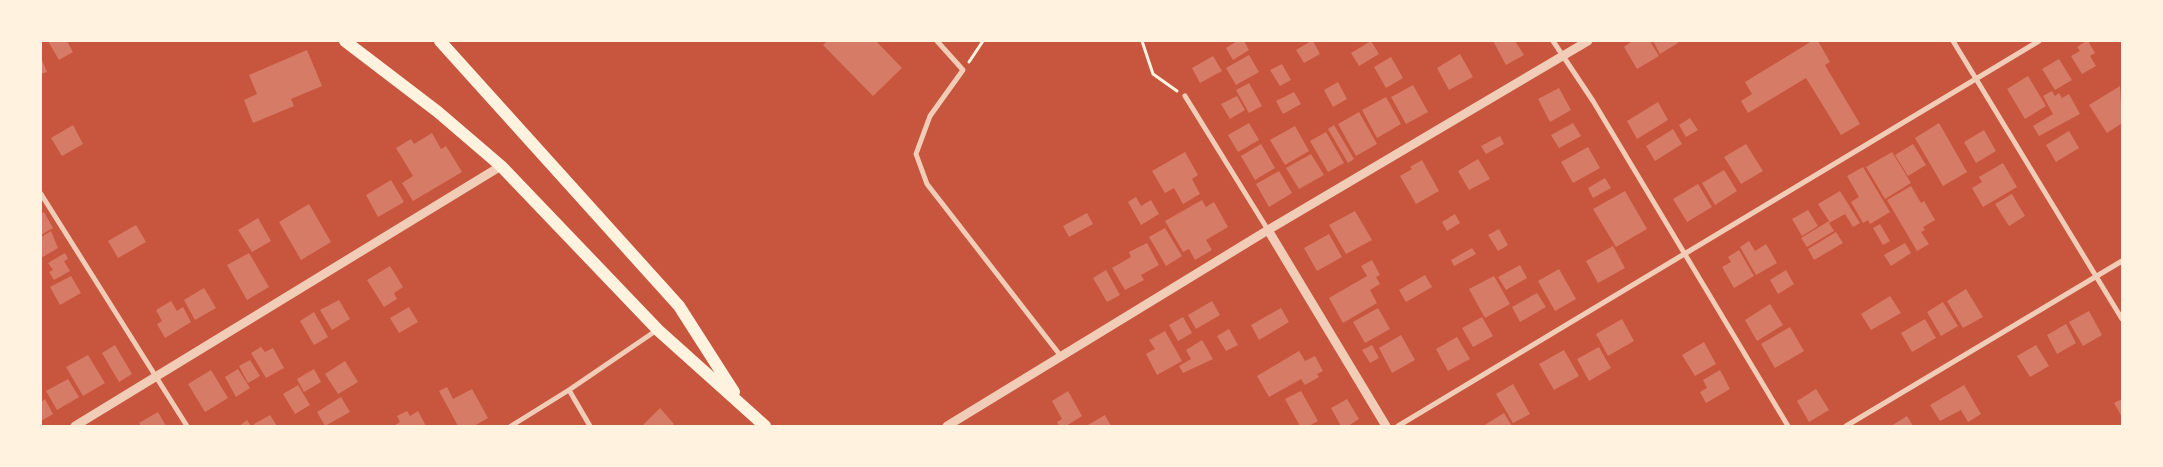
<!DOCTYPE html>
<html>
<head>
<meta charset="utf-8">
<style>
	body { margin:0 }
	#map { position:relative; width:2163px; height:467px; overflow:hidden; background:#c8553d; font-family:"Fira Sans Condensed",sans-serif }
	canvas { display:block }
	.frame { position:absolute; inset:0; border:42px solid #fff3e0; pointer-events:none }
</style>
</head>
<body>
<div id="map">
<canvas width="2163" height="467"></canvas>
<div class="frame"></div>
</div>
<script>
const context = document.querySelector('canvas').getContext('2d');
context.lineJoin = 'round';
function fillPath(path, color) { context.fillStyle = color; context.fill(path, 'evenodd'); }
const poly = rows => new Path2D(rows.map(r => 'M' + r).join(''));
function stroke(path, color, width, dash) { context.strokeStyle = color; context.lineWidth = width; context.lineCap = dash ? 'butt' : 'round'; context.setLineDash(dash || []); context.stroke(path); }
const building = poly([
	[48,41,67,41,73,52,59,60],
	[827,41,876,41,902,68,873,96,823,45],
	[1237,41,1244,41,1249,50,1233,60,1226,48],
	[1311,41,1313,41,1320,54,1304,63,1296,50],
	[1371,41,1379,54,1359,66,1351,53],
	[1493,41,1515,41,1524,55,1506,65],
	[1632,41,1650,41,1659,56,1637,69,1624,47],
	[1653,41,1677,41,1678,43,1660,54],
	[1812,41,1818,41,1830,62,1825,65,1860,124,1841,135,1806,78,1748,113,1741,101,1752,94,1745,82],
	[2086,41,2088,41,2095,53,2090,56,2096,66,2082,74,2071,56,2080,51,2077,47],
	[307,50,322,86,291,99,294,106,253,123,244,100,257,94,249,75],
	[1460,54,1473,77,1449,90,1437,68],
	[1249,55,1259,72,1236,85,1226,68],
	[1213,56,1222,71,1200,83,1192,68],
	[1391,57,1403,78,1386,88,1374,67],
	[41,58,47,72,41,74],
	[2059,59,2072,80,2055,90,2042,69],
	[1282,64,1291,80,1280,86,1270,70],
	[2028,76,2046,106,2025,119,2007,89],
	[1338,82,1347,99,1333,107,1324,90],
	[1249,83,1262,106,1249,113,1236,90],
	[1413,85,1428,112,1406,124,1391,97],
	[2120,86,2122,123,2107,133,2089,105],
	[1559,88,1571,110,1550,122,1538,99],
	[2052,91,2055,96,2059,93,2062,98,2069,94,2080,114,2039,136,2033,126,2053,114,2043,96],
	[1294,92,1301,104,1283,114,1276,101],
	[1237,96,1245,110,1230,119,1221,104],
	[1386,97,1401,124,1377,138,1362,110],
	[1658,102,1668,120,1637,139,1627,121],
	[1359,112,1377,144,1356,156,1338,124],
	[1690,118,1698,130,1686,137,1679,125],
	[1249,123,1259,140,1238,152,1228,135],
	[1573,123,1581,136,1559,148,1551,135],
	[1939,123,1967,172,1943,186,1915,138],
	[73,125,83,144,62,156,51,138],
	[1334,125,1354,159,1348,163,1328,129],
	[1295,126,1309,151,1285,165,1270,140],
	[1673,129,1682,144,1655,161,1646,146],
	[1984,130,1996,151,1976,163,1964,142],
	[2069,131,2079,148,2056,162,2046,145],
	[1326,132,1344,163,1328,172,1310,141],
	[432,133,441,149,446,146,462,172,413,201,402,183,413,176,396,148,411,139,414,144],
	[1500,136,1504,144,1486,154,1481,146],
	[1261,144,1275,168,1255,180,1241,156],
	[1746,144,1763,171,1741,184,1724,157],
	[1913,144,1926,165,1908,176,1895,155],
	[1588,147,1600,168,1573,183,1561,162],
	[1185,152,1198,175,1192,179,1200,194,1183,204,1174,188,1165,193,1152,171],
	[1892,152,1911,183,1885,199,1866,167],
	[1311,154,1324,175,1299,189,1286,168],
	[1478,159,1490,179,1469,190,1458,171],
	[1422,160,1439,191,1416,204,1400,176,1412,169,1410,167],
	[2003,163,2017,187,1983,207,1972,188,1982,182,1979,177],
	[1863,167,1890,212,1870,224,1868,220,1863,223,1851,202,1859,197,1847,176],
	[1724,170,1737,191,1715,205,1702,183],
	[1279,171,1292,193,1269,207,1256,184],
	[1605,178,1611,188,1593,198,1588,188],
	[391,180,404,202,378,217,366,195],
	[1698,184,1712,207,1687,222,1673,199],
	[1911,186,1921,203,1924,201,1935,220,1923,227,1925,230,1921,232,1929,244,1917,251,1887,200],
	[1625,191,1647,229,1616,247,1593,209],
	[1840,191,1860,223,1853,227,1845,214,1829,223,1834,231,1807,247,1801,238,1829,221,1818,204],
	[2012,194,2025,216,2009,226,1995,204],
	[1136,197,1141,206,1151,200,1159,214,1141,225,1128,202],
	[1202,200,1206,207,1214,202,1228,227,1206,240,1212,250,1195,260,1189,249,1183,252,1165,221],
	[309,204,331,242,301,260,279,222],
	[1808,210,1818,226,1802,236,1792,219],
	[1355,211,1372,240,1346,254,1329,225],
	[44,212,53,228,41,235,41,214],
	[1087,213,1093,224,1069,237,1063,226],
	[1455,214,1460,223,1447,231,1442,222],
	[258,218,271,241,252,252,238,230],
	[1880,224,1890,241,1883,245,1873,228],
	[136,225,146,242,118,258,108,241],
	[1165,228,1182,256,1166,266,1149,237],
	[1499,229,1508,245,1498,251,1488,235],
	[51,231,58,248,41,258,41,237],
	[1836,232,1843,243,1814,260,1808,249],
	[1329,234,1342,257,1317,271,1304,248],
	[1749,241,1755,251,1766,244,1777,263,1756,275,1740,247],
	[1147,243,1159,265,1141,275,1144,280,1125,290,1112,268,1131,257,1129,252],
	[1905,243,1911,253,1891,266,1884,255],
	[1613,246,1625,268,1598,283,1586,261],
	[1472,248,1476,254,1454,266,1451,260],
	[1739,250,1754,276,1734,288,1722,267,1731,262,1728,257],
	[65,253,68,259,64,261,70,271,54,280,49,272,53,270,48,263],
	[249,253,269,287,247,300,227,265],
	[1372,260,1380,275,1376,277,1380,284,1370,290,1377,303,1343,323,1329,298,1367,276,1361,266],
	[1520,265,1527,278,1506,290,1498,277],
	[390,266,403,287,394,293,397,299,384,307,367,280],
	[1559,269,1576,299,1555,311,1538,281],
	[1106,270,1120,295,1107,302,1093,278],
	[1786,270,1794,284,1778,294,1770,280],
	[1425,275,1432,287,1406,302,1399,290],
	[71,276,81,293,60,305,50,287],
	[1494,276,1510,304,1485,318,1469,289],
	[204,288,216,308,195,320,184,300],
	[1966,289,1983,317,1963,328,1947,301],
	[1537,293,1546,307,1520,322,1512,307],
	[1890,296,1901,313,1871,330,1861,314],
	[339,300,350,319,332,330,320,310],
	[171,301,177,311,183,307,191,322,165,338,157,324,162,321,156,310],
	[1212,301,1220,315,1196,329,1188,315],
	[1943,302,1958,326,1941,336,1927,312],
	[1770,304,1783,325,1757,341,1745,320],
	[409,307,418,322,399,333,390,318],
	[1281,308,1289,322,1259,340,1251,325],
	[1378,308,1390,329,1365,343,1353,322],
	[2089,311,2102,335,2083,346,2069,322],
	[314,312,328,337,314,345,300,321],
	[1183,317,1192,333,1178,341,1169,325],
	[1482,317,1493,336,1473,347,1462,328],
	[1622,319,1634,341,1608,356,1596,334],
	[1925,319,1936,338,1912,352,1901,333],
	[2066,324,2076,343,2057,354,2047,335],
	[1790,327,1804,351,1775,368,1761,344],
	[1229,329,1238,345,1226,351,1217,336],
	[1165,331,1182,361,1157,375,1146,354,1155,349,1149,340],
	[1401,335,1415,360,1392,373,1379,348],
	[1457,337,1470,359,1448,371,1436,349],
	[1202,340,1213,359,1183,373,1179,366,1191,359,1186,350],
	[1704,342,1716,364,1695,376,1682,355],
	[115,345,132,374,119,382,102,353],
	[1372,345,1379,358,1370,363,1362,350],
	[2036,345,2049,366,2030,377,2017,356],
	[261,347,265,352,273,348,284,368,266,378,251,353],
	[1599,347,1611,368,1589,381,1577,359],
	[1564,350,1579,376,1554,390,1539,364],
	[1299,351,1305,361,1315,356,1323,371,1317,374,1319,377,1305,385,1301,379,1269,397,1257,376],
	[88,355,105,383,83,396,66,367],
	[250,360,260,376,248,383,239,366],
	[345,361,358,382,338,394,325,374],
	[238,369,250,388,236,397,225,377],
	[314,369,321,382,304,392,297,379],
	[211,370,228,398,205,412,188,384],
	[1720,370,1730,389,1706,403,1700,392,1707,388,1703,380],
	[68,379,79,397,57,410,46,391],
	[1513,384,1530,414,1513,423,1496,394],
	[298,385,310,405,295,414,283,394],
	[1964,385,1981,414,1968,422,1961,410,1940,421,1930,405],
	[447,387,453,399,472,389,488,418,474,426,458,426,439,391],
	[1816,389,1829,410,1809,422,1797,401],
	[1068,391,1082,416,1066,426,1059,426,1057,422,1062,419,1052,401],
	[1301,391,1318,421,1309,426,1300,426,1285,399],
	[341,397,350,412,325,426,317,412],
	[45,399,53,414,41,421,41,402],
	[1347,399,1359,419,1348,426,1341,426,1331,408],
	[2122,399,2122,417,2114,403],
	[660,408,674,424,672,426,642,426],
	[407,411,410,416,418,411,426,426,394,426,400,422,397,416],
	[158,412,166,426,141,426,139,423],
	[1504,413,1512,426,1483,426],
	[270,415,277,426,255,426,254,424],
	[1105,415,1111,426,1086,426],
	[1907,416,1913,426,1891,426],
	[247,420,251,426,239,426]
]);
const path = poly([
	[1142,41,1153,74,1177,91],
	[969,62,983,41]
]);
const minor = poly([
	[937,41,963,70,930,116,916,154,927,184,1060,355],
	[1553,41,1593,101,1788,426],
	[1953,41,2122,319],
	[1185,96,1268,230],
	[41,194,187,426],
	[569,390,590,426],
	[511,426,569,390,657,330],
	[1398,426,2039,41],
	[1846,426,2122,261]
]);
const tertiary = poly([
	[1268,230,1386,426],
	[75,426,501,166],
	[947,426,1268,230,1588,41]
]);
const primary = poly([
	[345,41,438,112,501,166,658,330,765,426],
	[440,41,679,306,734,392]
]);
fillPath(building, '#d67c66');
stroke(path, '#fff3e0', 3);
stroke(minor, '#f1ccb7', 5);
stroke(tertiary, '#f1ccb7', 9);
stroke(primary, '#fff3e0', 12);
</script>
</body>
</html>
